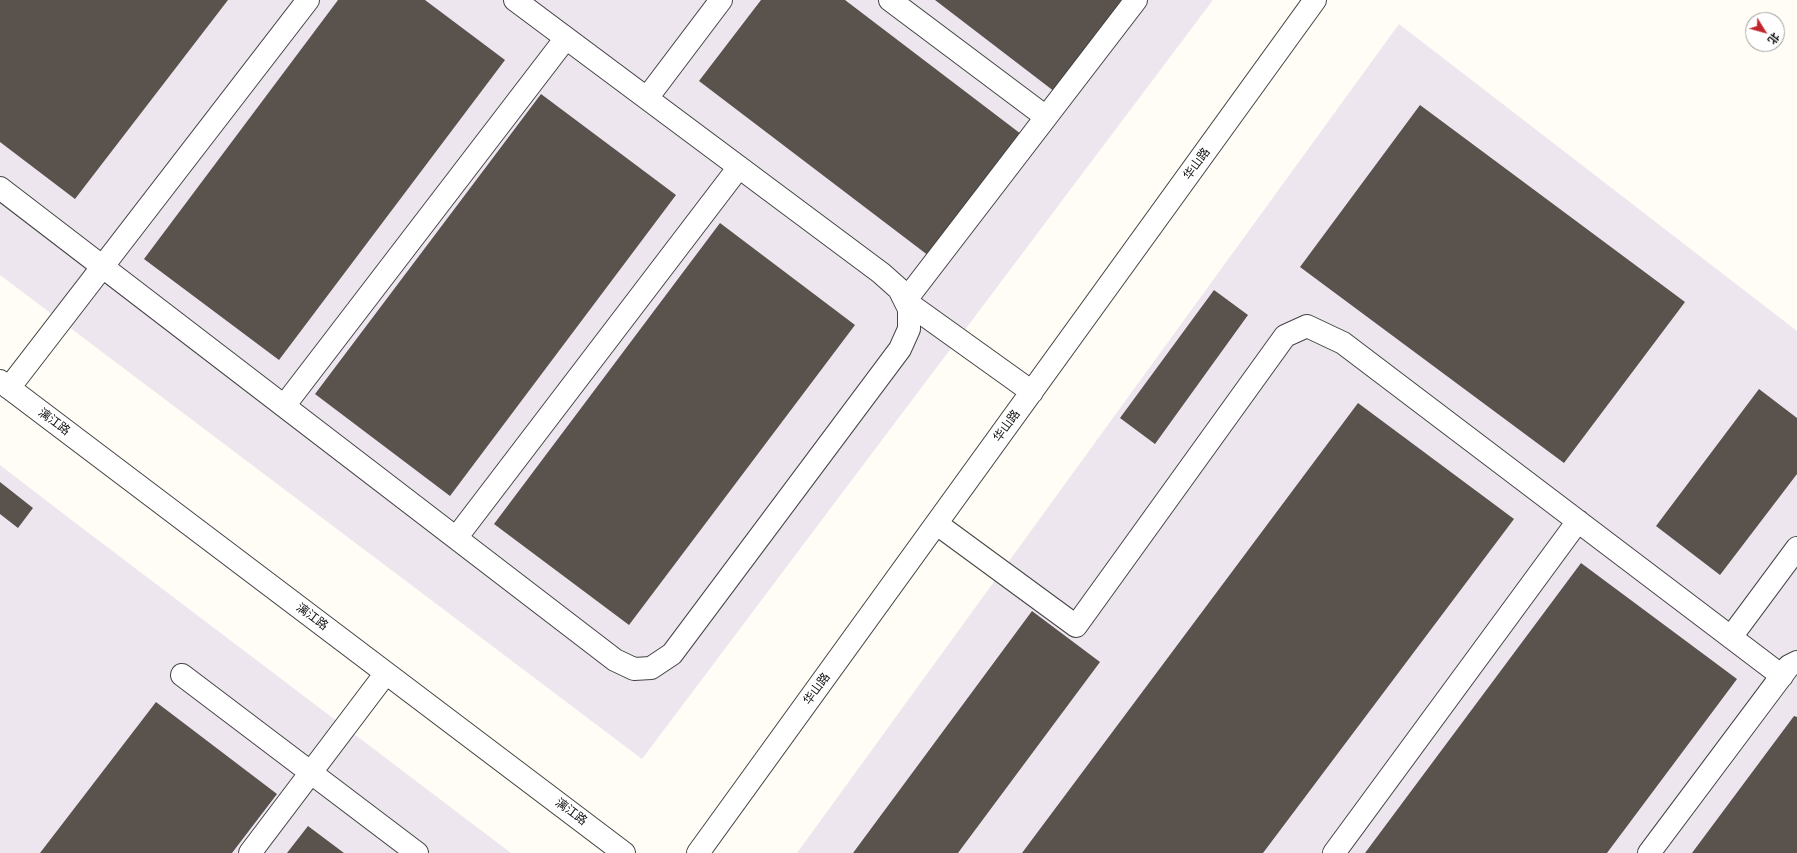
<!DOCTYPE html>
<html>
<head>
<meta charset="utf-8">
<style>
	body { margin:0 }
	#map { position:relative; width:1797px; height:853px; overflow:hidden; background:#fffdf5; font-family:Merriweather,"Noto Sans SC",serif }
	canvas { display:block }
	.north { position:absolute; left:1745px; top:12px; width:40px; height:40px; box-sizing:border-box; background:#fff; border:1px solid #a0a0a0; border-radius:50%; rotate:127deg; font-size:11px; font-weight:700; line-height:16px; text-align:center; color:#111 }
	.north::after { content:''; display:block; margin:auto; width:14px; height:18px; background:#c4262e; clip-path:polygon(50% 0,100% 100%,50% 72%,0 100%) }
</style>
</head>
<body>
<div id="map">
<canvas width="1797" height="853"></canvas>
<div class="north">北</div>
</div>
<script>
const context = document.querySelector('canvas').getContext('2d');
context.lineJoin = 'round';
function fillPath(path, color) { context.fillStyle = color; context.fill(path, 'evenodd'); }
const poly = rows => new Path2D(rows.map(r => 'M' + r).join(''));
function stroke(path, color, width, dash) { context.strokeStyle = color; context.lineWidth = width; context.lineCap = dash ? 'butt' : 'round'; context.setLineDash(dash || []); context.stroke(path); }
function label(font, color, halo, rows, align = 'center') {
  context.font = font + ' Merriweather,"Noto Sans SC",serif'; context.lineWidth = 4; context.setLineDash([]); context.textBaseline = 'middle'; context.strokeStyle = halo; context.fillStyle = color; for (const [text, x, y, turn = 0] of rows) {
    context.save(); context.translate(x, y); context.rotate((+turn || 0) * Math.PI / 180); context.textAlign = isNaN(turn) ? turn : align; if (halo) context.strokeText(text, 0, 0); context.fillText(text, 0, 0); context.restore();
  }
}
const industrial = poly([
	[0,0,1213,0,642,759,0,275],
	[1399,24,1797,331,1797,853,797,853],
	[0,465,65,515,511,853,0,853]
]);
const building = poly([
	[0,0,228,0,75,199,0,142],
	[338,0,425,0,505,60,279,360,144,259],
	[761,0,845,0,1021,134,929,256,699,81],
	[935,0,1131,0,1059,95],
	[541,94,676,195,450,496,315,394],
	[1420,105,1685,302,1564,463,1300,267],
	[720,223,855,325,629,625,494,524],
	[1214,290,1248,315,1155,444,1120,418],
	[1759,389,1797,418,1797,474,1720,575,1656,526],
	[1358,403,1514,519,1263,853,1022,853],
	[0,482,33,508,18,528,0,514],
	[1581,563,1737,679,1607,853,1365,853],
	[1032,611,1100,662,958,853,853,853],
	[156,702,277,794,232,853,40,853],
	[1794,716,1797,717,1797,853,1692,853],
	[308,826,344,853,287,853]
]);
const minor = poly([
	[890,0,1046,117],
	[647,98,721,0],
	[0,188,615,660,634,669,651,668,672,654,900,349,909,329,909,309,899,289,881,273,515,0],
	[0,381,624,853],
	[9,388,308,0],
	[1032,392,905,301,1136,0],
	[284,406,566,38],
	[937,524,1076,626,1285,336,1307,326,1343,343,1782,676],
	[456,538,739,167],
	[1731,637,1797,548],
	[182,675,417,853],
	[250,853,386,673],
	[698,853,1315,0],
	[1334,853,1578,521],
	[1649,853,1789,666,1797,662]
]);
const streetNames = [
	["华山路",1197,164,-54],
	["漓江路",54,422,37],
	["华山路",1007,426,-54],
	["漓江路",312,617,37],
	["华山路",817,689,-54],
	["漓江路",571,812,37]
];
fillPath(industrial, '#eee6ef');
fillPath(building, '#5a524d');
stroke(minor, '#444', 24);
stroke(minor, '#fff', 22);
label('12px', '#111', '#fff', streetNames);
</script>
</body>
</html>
